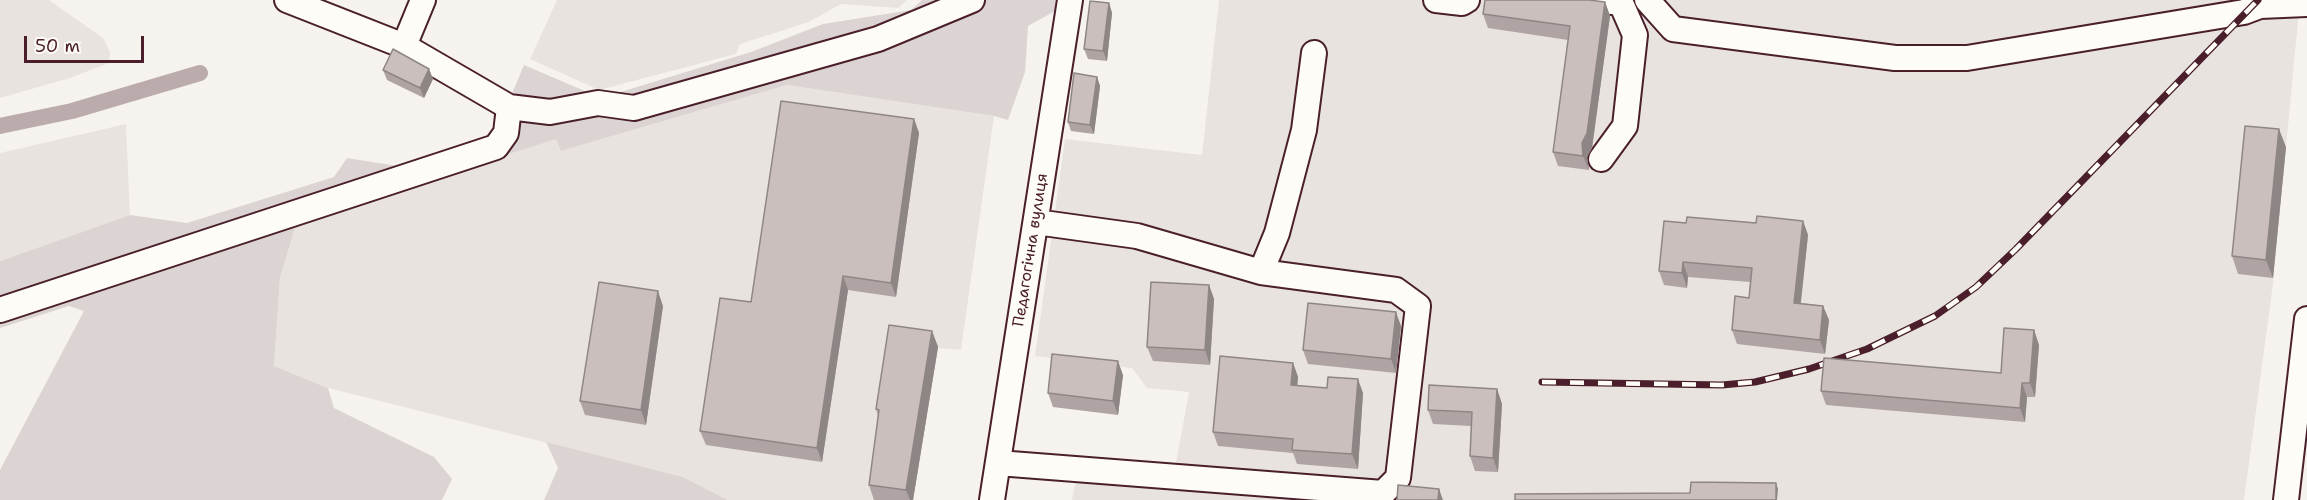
<!DOCTYPE html>
<html>
<head>
<meta charset="utf-8">
<style>
	body { margin:0 }
	#map { position:relative; width:2307px; height:500px; overflow:hidden; background:#f6f3ef; font-family:"Shantell Sans",sans-serif }
	canvas { display:block }
	.scale { position:absolute; left:24px; top:36px; width:120px; height:27px; box-sizing:border-box; border:3px solid #4a1f2b; border-top:0; padding-left:8px; font-size:18px; line-height:21px; white-space:nowrap; color:#4a1f2b; -webkit-text-stroke:4px #fdfcf7; paint-order:stroke }
</style>
</head>
<body>
<div id="map">
<canvas width="2307" height="500"></canvas>
<div class="scale">50 m</div>
</div>
<script>
const context = document.querySelector('canvas').getContext('2d');
context.lineJoin = 'round';
function fillPath(path, color) { context.fillStyle = color; context.fill(path, 'evenodd'); }
const poly = rows => new Path2D(rows.map(r => 'M' + r).join(''));
function stroke(path, color, width, dash) { context.strokeStyle = color; context.lineWidth = width; context.lineCap = dash ? 'butt' : 'round'; context.setLineDash(dash || []); context.stroke(path); }
function label(font, color, halo, rows, align = 'center') {
  context.font = font + ' "Shantell Sans",sans-serif'; context.lineWidth = 5; context.setLineDash([]); context.textBaseline = 'middle'; context.strokeStyle = halo; context.fillStyle = color; for (const [text, x, y, turn = 0] of rows) {
    context.save(); context.translate(x, y); context.rotate((+turn || 0) * Math.PI / 180); context.textAlign = isNaN(turn) ? turn : align; if (halo) context.strokeText(text, 0, 0); context.fillText(text, 0, 0); context.restore();
  }
}
const built = poly([
	[0,0,49,0,103,38,110,52,109,63,70,78,0,98],
	[557,0,907,0,898,8,841,4,809,22,740,44,736,54,599,90,530,59],
	[1219,0,2300,0,2273,284,2244,500,1072,500,1076,479,1172,485,1189,392,1147,388,1132,368,1035,356,1065,139,1202,155],
	[787,85,994,116,961,350,938,348,913,500,728,500,683,477,328,388,274,366,280,278,297,221,557,138,561,151],
	[126,124,130,215,0,261,0,153]
]);
const green = poly([
	[922,0,1056,0,1055,11,1028,26,1025,72,1008,120,994,116,787,85,561,151,556,139,297,221,280,278,274,366,328,388,334,408,434,457,452,479,442,500,0,500,0,470,84,311,69,306,0,328,0,261,130,215,187,223,334,177,347,158,410,168,495,134,524,65,601,98,751,52,823,24,911,10],
	[546,442,683,477,728,500,544,500,558,468]
]);
const canal = poly([
	[0,126,72,111,200,73]
]);
const minor = poly([
	[287,0,404,46,509,107,550,112,598,103,634,108,878,39,972,0],
	[1436,0,1462,3,1467,0],
	[1595,0,1621,3,1635,35,1625,126,1601,159],
	[1647,0,1673,29,1895,58,1967,58,2244,12,2260,6,2307,4],
	[404,46,423,0],
	[1261,272,1277,233,1304,130,1314,53],
	[0,310,496,147,506,133,509,107],
	[998,463,1383,493,1398,478,1418,306,1396,290,1261,272,1137,236,1036,222],
	[992,500,1070,0],
	[2286,500,2307,319]
]);
const rail = poly([
	[1542,382,1722,385,1755,382,1809,369,1867,349,1935,316,1976,287,2016,249,2258,0]
]);
const wall = poly([
	[1605,2,1610,16,1592,148,1587,157,1589,170,1558,166,1553,152,1568,40,1488,28,1483,14],
	[1109,3,1112,13,1107,61,1088,59,1084,49],
	[429,69,433,79,424,98,387,80,383,70],
	[1097,77,1100,86,1094,134,1071,131,1068,122],
	[914,119,919,133,896,297,848,290,822,462,706,445,700,431],
	[2286,147,2273,278,2238,274,2232,256],
	[1803,221,1808,235,1801,303,1823,306,1829,320,1825,354,1737,344,1732,330,1749,298,1750,282,1688,277,1687,288,1664,285,1659,271,1686,223,1756,223],
	[1209,285,1214,299,1210,365,1153,361,1147,347],
	[663,306,646,425,585,415,580,401],
	[1401,326,1396,373,1308,364,1303,350],
	[2034,330,2039,345,2035,397,2027,397,2025,422,1826,405,1821,391,2001,373],
	[932,331,938,347,913,500,874,500,869,485,878,416,876,409],
	[1293,363,1298,377,1297,386,1363,393,1358,469,1297,464,1293,453,1218,446,1213,432],
	[1123,375,1118,415,1053,407,1048,393],
	[1497,389,1502,404,1498,472,1475,471,1470,456,1471,426,1433,424,1428,410]
]);
const shadedWall = poly([
	[1605,2,1610,16,1592,148,1587,157,1589,170,1583,156,1582,143],
	[1109,3,1112,13,1107,61,1103,51],
	[429,69,433,79,424,98,420,88],
	[1097,77,1100,86,1094,134,1090,125],
	[914,119,919,133,896,297,891,283],
	[2279,129,2286,147,2273,278,2266,260],
	[1803,221,1808,235,1799,317,1794,303],
	[1683,262,1688,277,1687,288,1682,273],
	[843,276,848,290,822,462,817,448],
	[1209,285,1214,299,1210,365,1205,350],
	[658,291,663,306,646,425,641,410],
	[1823,306,1829,320,1825,354,1820,340],
	[1396,312,1401,326,1396,373,1391,359],
	[2034,330,2039,345,2035,397,2030,383],
	[932,331,938,347,913,500,910,500,906,490],
	[1118,361,1123,375,1118,415,1113,401],
	[1293,363,1298,377,1296,399,1291,385],
	[1358,379,1363,393,1358,469,1352,454],
	[2022,383,2027,397,2025,422,2020,408],
	[1497,389,1502,404,1498,472,1493,458],
	[1776,483,1778,489,1777,500,1776,500],
	[1439,489,1443,500,1438,500]
]);
const building = poly([
	[1485,0,1589,0,1605,2,1587,133,1582,143,1583,156,1553,152,1570,26,1483,14,1485,0],
	[1090,1,1109,3,1103,51,1084,49,1090,1],
	[393,49,429,69,420,88,383,70,393,49],
	[1074,73,1097,77,1090,125,1068,122,1074,73],
	[781,101,914,119,891,283,843,276,817,448,700,431,720,298,751,302,781,101],
	[2245,126,2279,129,2266,260,2232,256,2245,126],
	[1757,216,1803,221,1794,303,1823,306,1820,340,1732,330,1735,296,1749,298,1752,268,1683,262,1682,273,1659,271,1664,221,1686,223,1687,217,1756,223,1757,216],
	[599,282,658,291,641,410,580,401,599,282],
	[1151,282,1209,285,1205,350,1147,347,1151,282],
	[1308,303,1396,312,1391,359,1303,350,1308,303],
	[889,325,932,331,906,490,869,485,879,410,876,409,889,325],
	[2004,328,2034,330,2030,383,2022,383,2020,408,1821,391,1824,358,2001,373,2004,328],
	[1052,354,1118,361,1113,401,1048,393,1052,354],
	[1220,356,1293,363,1291,385,1327,388,1328,377,1358,379,1352,454,1292,450,1293,439,1213,432,1220,356],
	[1429,385,1497,389,1493,458,1470,456,1472,412,1428,410,1429,385],
	[1691,482,1776,483,1776,500,1515,500,1515,494,1690,493,1691,482],
	[1398,485,1439,489,1438,500,1397,500,1398,485]
]);
const streetNames = [
	["Педагогічна вулиця",1031,250,-81]
];
fillPath(built, '#e9e3e0');
fillPath(green, '#dcd4d2');
stroke(canal, '#bbabac', 16);
stroke(minor, '#4a1f2b', 28);
stroke(minor, '#fdfcf7', 24);
stroke(rail, '#4a1f2b', 7);
stroke(rail, '#fdfcf7', 4.5, [14]);
fillPath(wall, '#afa4a3');
fillPath(shadedWall, '#8e8685');
fillPath(building, '#cbbfbe');
stroke(building, '#8e8685', 1.5);
label('16px', '#4a1f2b', '#fdfcf7', streetNames);
</script>
</body>
</html>
